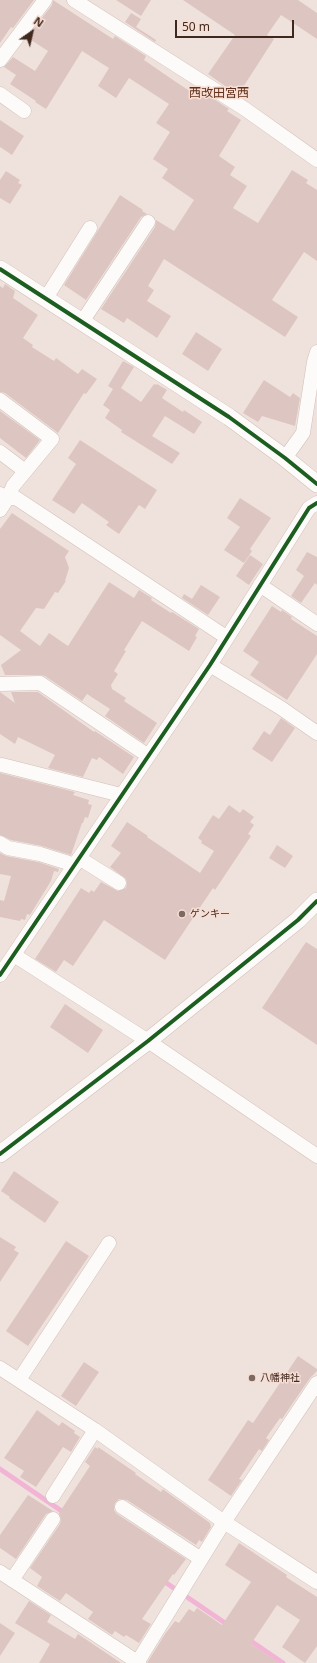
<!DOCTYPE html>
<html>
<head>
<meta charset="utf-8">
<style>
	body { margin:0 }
	#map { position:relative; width:317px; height:1663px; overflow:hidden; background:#efe2dc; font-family:"Noto Sans",sans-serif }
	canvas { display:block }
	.north { position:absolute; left:12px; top:12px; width:40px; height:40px; -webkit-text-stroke:3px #f7ded4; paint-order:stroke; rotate:34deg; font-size:11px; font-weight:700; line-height:16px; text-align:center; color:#3f281e }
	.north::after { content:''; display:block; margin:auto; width:14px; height:18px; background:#3f281e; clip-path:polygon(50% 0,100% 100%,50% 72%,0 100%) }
	.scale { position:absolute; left:175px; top:20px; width:119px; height:18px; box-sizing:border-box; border:2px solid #3f281e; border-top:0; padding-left:5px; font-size:12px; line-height:14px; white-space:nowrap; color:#3f281e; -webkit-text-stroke:3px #f7ded4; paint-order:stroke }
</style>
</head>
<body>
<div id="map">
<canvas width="317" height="1663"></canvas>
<div class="north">N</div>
<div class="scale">50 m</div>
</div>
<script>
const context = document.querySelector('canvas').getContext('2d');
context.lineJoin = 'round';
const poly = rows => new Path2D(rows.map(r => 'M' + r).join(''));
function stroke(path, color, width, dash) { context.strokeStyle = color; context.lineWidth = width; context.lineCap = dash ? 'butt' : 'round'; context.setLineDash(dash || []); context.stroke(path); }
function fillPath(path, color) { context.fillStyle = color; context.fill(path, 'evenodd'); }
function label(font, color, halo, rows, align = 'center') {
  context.font = font + ' "Noto Sans","Noto Sans JP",sans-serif'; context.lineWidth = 3; context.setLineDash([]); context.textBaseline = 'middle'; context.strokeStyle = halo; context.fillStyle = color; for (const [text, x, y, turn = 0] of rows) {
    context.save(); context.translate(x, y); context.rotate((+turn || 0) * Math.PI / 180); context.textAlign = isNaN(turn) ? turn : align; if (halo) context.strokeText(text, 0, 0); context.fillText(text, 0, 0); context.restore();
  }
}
const stream = poly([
	[0,1469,66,1514],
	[162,1580,228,1625],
	[248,1639,283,1663]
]);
const building = poly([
	[0,0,34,0,13,28,11,27,0,43],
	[53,0,113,39,115,36,146,56,144,60,176,82,199,97,203,92,229,109,227,111,241,120,219,156,235,167,230,175,247,186,233,208,258,223,292,170,308,180,306,183,317,190,317,261,304,252,272,300,298,317,285,337,164,259,148,286,154,290,147,301,171,316,157,338,127,318,124,323,101,309,155,227,156,220,174,231,194,200,162,178,168,169,153,159,170,132,156,123,169,104,129,78,116,98,98,86,109,68,82,51,46,109,35,102,36,101,10,84,16,75,4,67,13,57,35,71,48,51,31,40,32,38,28,36,52,5],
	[116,0,151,0,141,16],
	[183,0,298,0,317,13,317,39,281,15,267,35,274,39,238,95,208,74,235,35],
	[131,13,141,19,136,27,156,40,155,42,125,22],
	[0,120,24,136,12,155,0,147],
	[6,171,20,180,18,183,22,185,10,204,0,198,0,180],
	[120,195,143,210,142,211,147,214,141,217,86,300,64,285],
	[5,284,15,291,13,298,38,315,23,338,33,345,32,347,54,361,56,358,78,374,82,369,97,379,86,394,84,393,58,433,5,393,0,392,0,286,3,288],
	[196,332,222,349,208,371,182,354],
	[123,361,134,367,121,388,141,402,154,384,156,385,157,384,167,390,162,398,183,412,184,410,202,422,194,434,165,416,152,436,180,453,172,464,121,432,122,430,105,418,110,410,103,405,113,389,108,386],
	[264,380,290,397,293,393,300,398,295,426,262,416,258,422,243,413],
	[0,411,40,440,26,458,0,438],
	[80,440,157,490,145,509,139,505,119,534,106,525,109,522,82,503,74,514,52,500,76,464,68,458],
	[240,498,271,518,250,549,252,551,244,563,224,550,240,527,227,518],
	[12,513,69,551,65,557,69,568,65,581,66,581,58,593,55,592,44,609,36,608,20,631,40,646,49,633,68,646,109,582,134,598,139,590,152,598,151,600,171,613,172,612,199,629,195,636,197,637,189,651,142,621,124,650,126,651,114,671,118,674,111,685,112,689,126,698,124,701,157,723,144,743,105,716,110,709,87,694,82,701,45,676,40,675,5,675,1,665,21,650,0,635,0,529],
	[307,552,317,557,317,585,315,583,301,603,291,596,304,576,296,570],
	[250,555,263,564,249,585,236,576],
	[201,585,220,597,208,615,182,598,184,594,192,599],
	[272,606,281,612,282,610,292,617,291,619,317,636,317,654,287,700,250,675,259,662,243,651],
	[0,692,15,703,11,692,38,692,94,732,95,731,134,757,123,774,99,757,97,760,92,758,83,777,48,768,55,755,18,737,15,744,0,734],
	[281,718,295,728,272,762,252,749,264,731,270,735],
	[0,773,75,792,73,795,89,800,88,804,92,805,88,818,85,817,83,823,82,823,71,855,42,846,11,840,0,835],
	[229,805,240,813,243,809,254,817,250,822,254,825,248,834,251,836,215,890,213,888,165,960,104,920,73,966,64,960,56,972,35,959,81,888,89,893,91,890,94,892,101,882,118,891,126,888,127,883,126,879,110,867,121,853,111,846,127,822,148,836,147,837,156,843,200,873,214,851,201,843,202,841,198,838,213,815,219,819],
	[277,845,293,856,285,868,269,858],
	[0,853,6,856,38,862,59,869,58,872,54,871,51,881,30,915,27,914,25,920,21,919,20,921,0,917,0,900,4,901,11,876,0,874],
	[306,942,317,949,317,1045,262,1008],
	[65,1004,103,1030,88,1053,50,1027],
	[14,1171,59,1202,45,1223,9,1198,10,1197,1,1191],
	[0,1237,16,1247,14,1250,19,1253,0,1282],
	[66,1241,89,1256,28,1346,6,1331],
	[298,1356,317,1369,317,1371,310,1378,282,1419,280,1418,266,1438,269,1440,262,1451,259,1449,239,1479,242,1480,231,1496,208,1480,248,1420,253,1423],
	[84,1362,99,1372,76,1406,61,1396],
	[37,1410,59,1426,62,1422,75,1431,74,1433,80,1437,71,1452,63,1447,36,1487,20,1477,24,1471,4,1458],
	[95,1447,98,1449,98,1447,136,1473,135,1474,161,1492,163,1489,164,1490,210,1523,211,1527,202,1542,199,1540,196,1545,127,1500,119,1499,115,1503,114,1510,117,1514,186,1559,174,1575,173,1574,142,1619,151,1624,139,1643,126,1635,124,1637,115,1631,112,1635,88,1619,93,1612,66,1593,60,1601,37,1586,42,1577,30,1568,60,1524,61,1519,59,1513,90,1466,85,1462],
	[28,1495,53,1511,46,1514,16,1559,0,1548,0,1535],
	[239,1543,287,1575,286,1577,317,1597,317,1646,305,1663,282,1647,300,1620,277,1605,251,1644,279,1663,147,1663,165,1634,175,1621,179,1623,189,1609,194,1612,197,1608,222,1625,251,1582,225,1565],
	[29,1601,51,1615,47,1622,75,1639,78,1634,121,1663,39,1663,50,1644,15,1623],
	[0,1623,15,1633,0,1656]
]);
const minor = poly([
	[74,0,245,109,317,160],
	[0,60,45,0],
	[0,94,24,111],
	[46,298,90,228],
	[82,322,148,222],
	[0,400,52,439,13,486,9,496,0,510],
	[0,452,25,471],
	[285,458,303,433,314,362,317,352],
	[0,494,5,498,16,498,226,637],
	[260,585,317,624],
	[210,665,281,708,317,733],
	[0,684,40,683,147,755],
	[2,765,121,795],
	[0,843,8,848,40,854,75,865],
	[79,858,119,883],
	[14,955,148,1041,317,1156],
	[0,975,210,665,309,508,317,503],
	[0,1368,95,1430,224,1522,317,1582],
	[19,1380,109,1243],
	[53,1496,95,1430],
	[122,1507,201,1559],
	[0,1572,139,1663],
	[12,1580,53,1519],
	[137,1663,224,1522,317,1383]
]);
const tertiary = poly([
	[0,269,229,417,285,458,317,484],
	[0,1154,148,1041,298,920,317,901]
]);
const cycleway = poly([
	[0,269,229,417,285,458,317,484],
	[0,975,210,665,309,508,317,503],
	[0,1154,148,1041,298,920,317,901]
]);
const markers = [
	[182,914,4,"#7d6960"],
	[252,1378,4,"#7d6960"]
];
const poiNames = [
	["ゲンキー",190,914],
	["八幡神社",260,1378]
];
const quarterNames = [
	["西改田宮西",219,94]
];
stroke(stream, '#f2b4d5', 5);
fillPath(building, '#ddc5c2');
stroke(minor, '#d1c0b8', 15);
stroke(tertiary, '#d1c0b8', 18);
stroke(minor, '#fdfbfa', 14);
stroke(tertiary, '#fdfbfa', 17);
stroke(cycleway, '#1b5e20', 4);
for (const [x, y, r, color] of markers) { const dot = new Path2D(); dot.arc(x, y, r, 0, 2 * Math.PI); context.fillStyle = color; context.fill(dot); stroke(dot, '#f7ded4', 1.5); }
label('10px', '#3f281e', '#f7ded4', poiNames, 'left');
label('12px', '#61311b', '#f7ded4', quarterNames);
</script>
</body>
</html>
